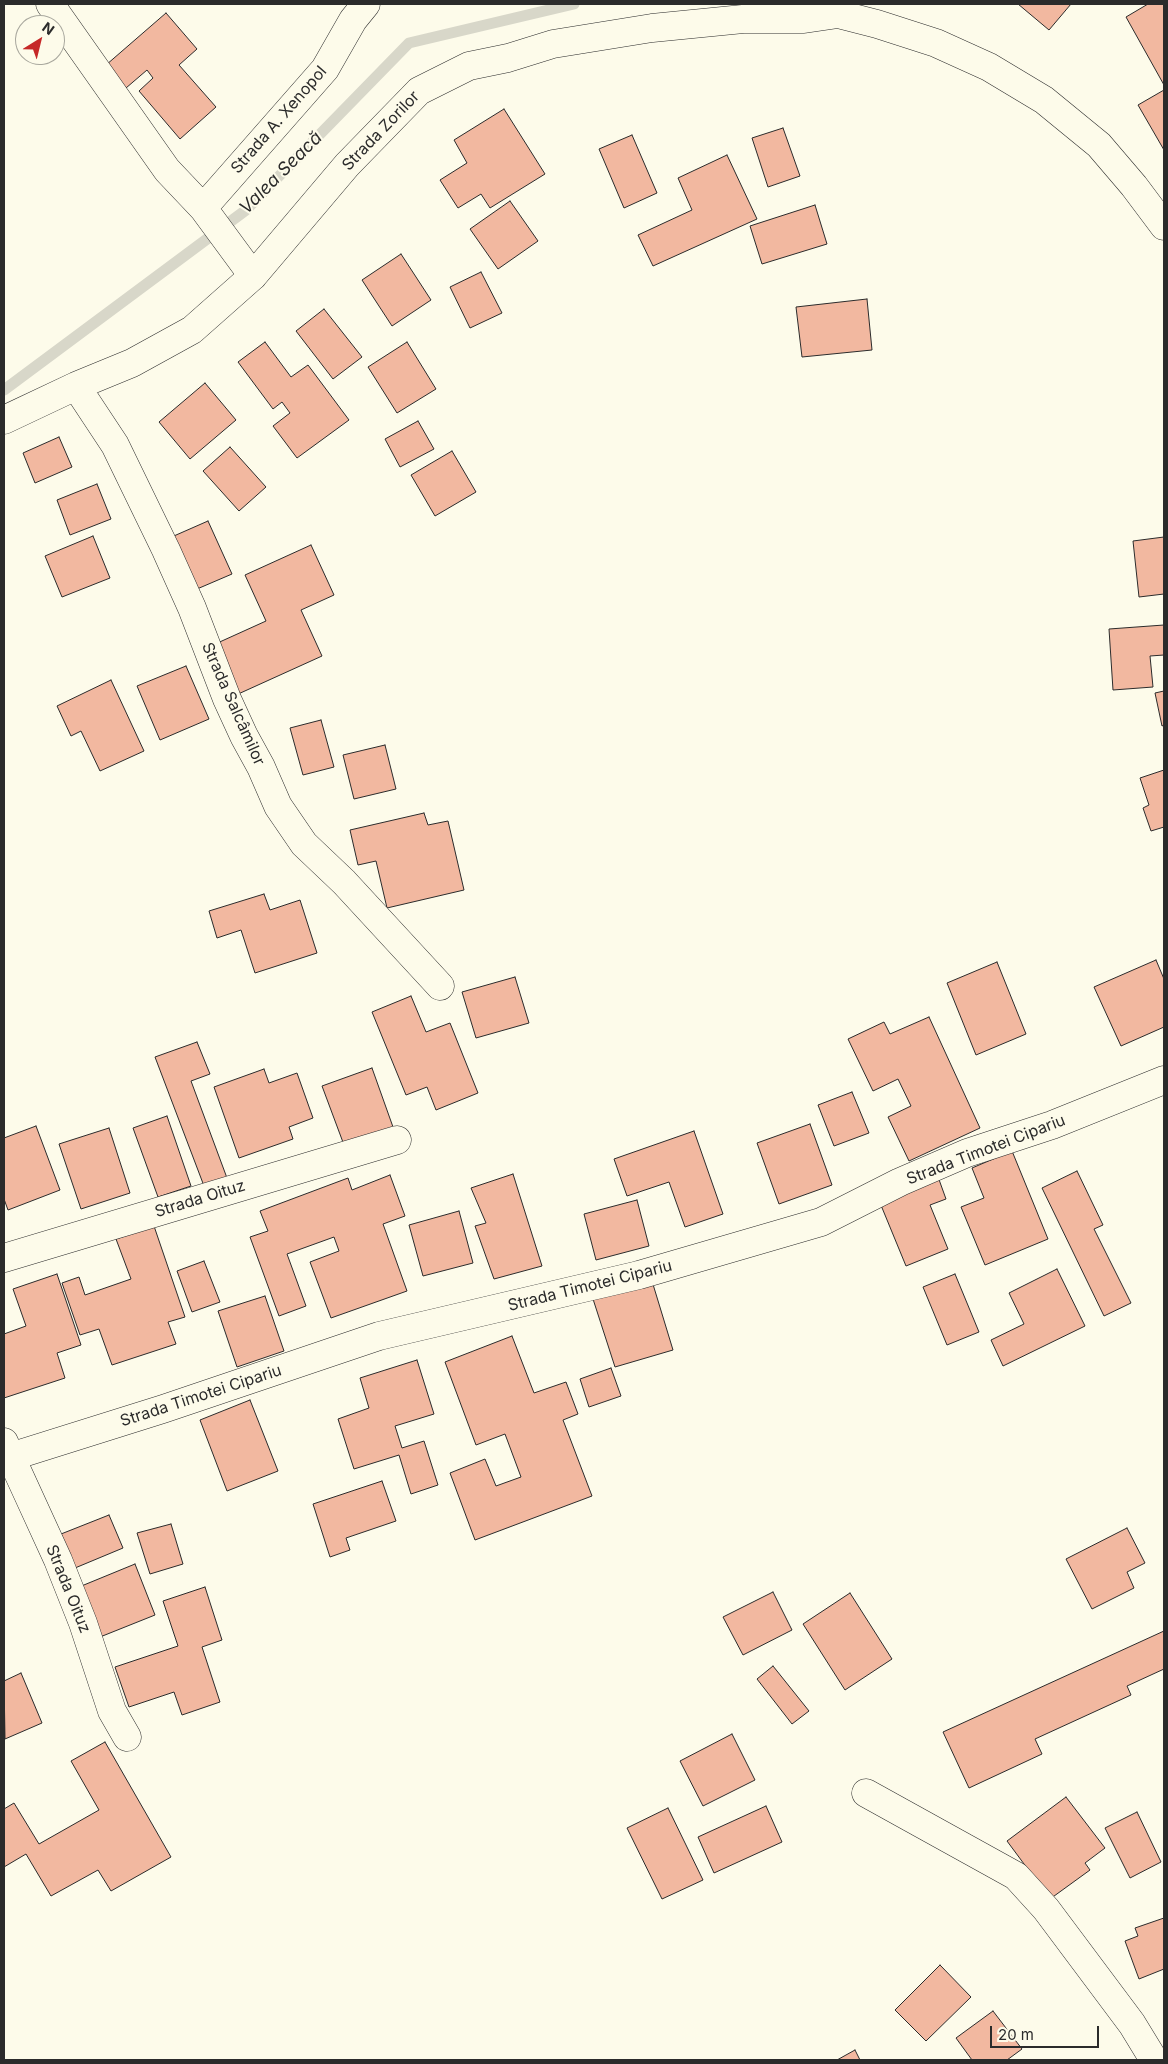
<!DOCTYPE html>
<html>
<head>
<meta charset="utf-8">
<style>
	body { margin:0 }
	#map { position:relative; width:1168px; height:2064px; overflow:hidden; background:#fdfbea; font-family:Inter,sans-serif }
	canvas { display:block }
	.frame { position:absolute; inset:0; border:5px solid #2b2b2b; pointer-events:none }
	.north { position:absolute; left:15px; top:15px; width:50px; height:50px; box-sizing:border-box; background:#fdfbea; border:1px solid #a9a89e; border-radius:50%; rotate:36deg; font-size:14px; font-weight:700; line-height:20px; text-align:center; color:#2b2b2b }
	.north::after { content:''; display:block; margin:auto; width:18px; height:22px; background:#c62828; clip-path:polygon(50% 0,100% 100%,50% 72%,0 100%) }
	.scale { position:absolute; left:990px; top:2026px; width:109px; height:22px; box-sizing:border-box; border:2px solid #2b2b2b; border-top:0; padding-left:6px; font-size:15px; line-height:18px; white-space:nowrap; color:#2b2b2b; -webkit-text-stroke:4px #fdfbea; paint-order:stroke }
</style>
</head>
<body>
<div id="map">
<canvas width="1168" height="2064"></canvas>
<div class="frame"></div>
<div class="north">N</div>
<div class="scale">20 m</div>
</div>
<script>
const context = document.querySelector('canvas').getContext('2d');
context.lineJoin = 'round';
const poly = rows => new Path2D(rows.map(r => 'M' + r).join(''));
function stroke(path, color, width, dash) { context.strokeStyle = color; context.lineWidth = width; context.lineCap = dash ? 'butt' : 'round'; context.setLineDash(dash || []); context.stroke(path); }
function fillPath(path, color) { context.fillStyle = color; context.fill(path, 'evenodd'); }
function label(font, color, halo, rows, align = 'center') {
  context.font = font + ' Inter,sans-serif'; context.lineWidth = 4; context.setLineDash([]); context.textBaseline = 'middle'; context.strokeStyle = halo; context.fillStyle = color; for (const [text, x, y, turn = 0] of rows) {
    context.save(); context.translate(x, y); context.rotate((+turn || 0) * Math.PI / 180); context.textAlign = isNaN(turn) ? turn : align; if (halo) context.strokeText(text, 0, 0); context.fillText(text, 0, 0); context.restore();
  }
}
const stream = poly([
	[4,390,246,210,409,43,574,4]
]);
const building = poly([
	[1018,4,1071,4,1049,30,1018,4],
	[1148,4,1164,4,1164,85,1126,17,1148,4],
	[166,13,197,49,179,65,216,107,180,139,139,91,153,78,147,70,126,88,106,65,166,13],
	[1164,90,1164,150,1138,105,1164,90],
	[504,109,545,174,490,208,481,194,458,208,440,180,467,163,454,140,504,109],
	[783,128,800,176,768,187,752,138,783,128],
	[632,135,657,193,624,208,599,149,632,135],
	[727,155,757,219,653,266,638,235,692,210,678,178,727,155],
	[510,201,538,241,498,269,470,229,510,201],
	[815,205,827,244,762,264,750,226,815,205],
	[401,254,431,300,392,326,362,280,401,254],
	[481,272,502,313,470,328,450,287,481,272],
	[867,299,872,350,802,357,796,307,867,299],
	[324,309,362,357,333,379,296,331,324,309],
	[265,342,291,377,308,365,349,420,297,458,273,426,290,413,282,402,273,409,238,362,265,342],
	[407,342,436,389,397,413,368,367,407,342],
	[205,383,236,420,190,459,159,422,205,383],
	[418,421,434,449,400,467,385,439,418,421],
	[59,437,72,467,35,483,23,453,59,437],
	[230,447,266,487,239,511,203,471,230,447],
	[452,451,476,492,435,516,411,475,452,451],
	[97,484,111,519,70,535,57,500,97,484],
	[208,521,232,574,190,592,167,539,208,521],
	[93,536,110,578,62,597,45,556,93,536],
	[1164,537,1164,594,1139,597,1133,541,1164,537],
	[311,545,334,595,301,610,322,656,236,695,213,645,266,621,245,575,311,545],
	[1164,625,1164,655,1150,656,1153,687,1113,690,1109,629,1164,625],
	[186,666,209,719,160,740,137,686,186,666],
	[111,680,144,751,100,771,81,731,71,736,57,706,111,680],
	[1164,691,1164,725,1162,726,1155,693,1164,691],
	[321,720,334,767,303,775,290,728,321,720],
	[385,745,396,789,354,799,343,755,385,745],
	[1164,770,1164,827,1151,831,1143,808,1149,805,1140,778,1164,770],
	[424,813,428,825,448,821,464,890,387,908,376,861,358,865,350,830,424,813],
	[264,894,270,910,300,900,317,953,255,973,241,930,217,938,209,911,264,894],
	[1156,960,1164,979,1164,1027,1121,1046,1094,987,1156,960],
	[997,962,1026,1034,976,1055,947,983,997,962],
	[515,977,529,1023,476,1038,462,992,515,977],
	[411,996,426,1032,450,1023,478,1093,436,1110,427,1087,406,1095,372,1012,411,996],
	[929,1017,980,1128,909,1161,888,1117,911,1106,898,1079,873,1091,848,1039,884,1022,890,1034,929,1017],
	[197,1042,210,1074,191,1081,227,1178,204,1186,155,1057,197,1042],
	[372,1068,393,1127,344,1145,322,1086,372,1068],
	[264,1069,269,1083,297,1073,313,1118,289,1127,293,1139,239,1158,214,1087,264,1069],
	[852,1092,869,1133,834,1146,818,1105,852,1092],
	[167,1116,191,1186,158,1197,133,1128,167,1116],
	[810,1124,832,1185,779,1204,757,1143,810,1124],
	[36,1126,60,1190,8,1210,4,1199,4,1138,36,1126],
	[109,1128,130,1193,81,1209,59,1144,109,1128],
	[694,1131,723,1214,685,1227,669,1182,627,1196,614,1159,694,1131],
	[1012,1151,1048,1239,985,1265,961,1207,984,1198,972,1168,1012,1151],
	[1077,1171,1103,1225,1094,1229,1131,1303,1104,1316,1042,1188,1077,1171],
	[513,1174,542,1266,494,1279,475,1226,486,1223,471,1188,513,1174],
	[937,1174,946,1199,930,1205,948,1249,906,1266,878,1198,937,1174],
	[390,1175,405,1216,383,1224,407,1291,331,1318,310,1262,339,1251,334,1237,287,1254,306,1306,279,1316,250,1237,268,1231,260,1211,348,1178,352,1190,390,1175],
	[637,1200,649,1246,596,1260,584,1214,637,1200],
	[459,1211,473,1263,423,1276,409,1225,459,1211],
	[154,1226,185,1317,168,1322,176,1344,112,1365,99,1329,80,1335,62,1283,79,1277,85,1295,131,1279,116,1239,154,1226],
	[204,1261,220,1302,192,1312,177,1271,204,1261],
	[1057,1269,1085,1326,1003,1366,991,1340,1024,1324,1009,1293,1057,1269],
	[57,1274,81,1345,57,1353,65,1378,4,1398,4,1334,26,1326,13,1289,57,1274],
	[955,1274,979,1332,947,1345,923,1287,955,1274],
	[652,1281,673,1350,615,1367,593,1299,652,1281],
	[265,1296,284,1351,237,1367,218,1311,265,1296],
	[512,1336,534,1393,566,1382,578,1414,563,1420,592,1496,475,1540,450,1473,485,1459,496,1486,521,1477,505,1434,476,1445,445,1362,512,1336],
	[417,1360,434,1414,395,1426,402,1448,424,1441,438,1485,411,1494,399,1455,354,1469,338,1419,369,1408,360,1378,417,1360],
	[611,1368,621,1396,589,1407,580,1379,611,1368],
	[250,1400,278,1471,227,1491,200,1420,250,1400],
	[382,1481,396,1521,346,1538,350,1550,330,1557,313,1504,382,1481],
	[109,1515,123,1548,75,1568,61,1534,109,1515],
	[171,1524,183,1564,150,1574,137,1533,171,1524],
	[1127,1528,1145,1563,1127,1572,1134,1588,1092,1609,1066,1559,1127,1528],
	[135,1564,155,1615,100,1637,79,1587,135,1564],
	[205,1587,222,1640,202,1647,220,1702,182,1715,174,1692,129,1707,115,1667,178,1646,163,1601,205,1587],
	[773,1592,792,1630,743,1655,723,1617,773,1592],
	[850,1593,892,1659,845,1690,803,1624,850,1593],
	[1164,1631,1164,1669,1127,1686,1131,1695,1035,1739,1042,1754,969,1788,943,1732,1164,1631],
	[773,1666,809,1711,792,1724,757,1679,773,1666],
	[21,1673,42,1723,5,1739,4,1681,21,1673],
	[732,1734,755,1780,703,1806,680,1761,732,1734],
	[105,1742,171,1857,111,1891,98,1870,51,1896,26,1854,4,1867,4,1809,14,1803,39,1844,99,1810,71,1761,105,1742],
	[1066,1797,1105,1848,1085,1863,1090,1870,1050,1899,1007,1841,1066,1797],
	[766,1806,782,1842,714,1873,698,1837,766,1806],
	[668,1808,703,1880,662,1899,627,1828,668,1808],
	[1137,1812,1161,1862,1130,1878,1105,1828,1137,1812],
	[1164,1918,1164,1969,1139,1979,1125,1941,1138,1936,1135,1928,1164,1918],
	[940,1965,971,1997,926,2041,895,2010,940,1965],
	[993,2011,1022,2049,1007,2060,972,2060,956,2038,993,2011],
	[855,2050,860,2060,837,2060,855,2050]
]);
const street = poly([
	[50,4,167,170,203,208,253,276],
	[203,208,325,69,353,20,366,4],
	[76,386,115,445,166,550,192,608,227,699,244,736,261,767,278,806,304,844,344,882,440,986],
	[4,420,76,386,132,363,192,330,253,276,347,165,419,91,469,66,508,58,553,44,652,28,743,19,804,19,838,14,877,24,936,43,989,67,1044,100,1099,145,1134,186,1164,226],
	[4,1258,397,1140],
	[4,1442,58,1560,83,1623,112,1711,127,1737],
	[4,1459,163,1409,379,1336,639,1275,821,1222,900,1182,967,1153,1052,1125,1164,1080],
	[866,1793,1016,1876,1046,1909,1132,2024,1154,2060]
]);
const streetNames = [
	["Strada A. Xenopol",279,120,-49],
	["Strada Zorilor",381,131,-46],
	["Strada Salcâmilor",233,704,66],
	["Strada Timotei Cipariu",986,1150,-21],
	["Strada Oituz",200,1199,-17],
	["Strada Timotei Cipariu",590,1286,-14],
	["Strada Timotei Cipariu",201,1396,-18],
	["Strada Oituz",68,1589,68]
];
const waterNames = [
	["Valea Seacă",281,173,-45]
];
stroke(stream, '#d8d7c9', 11);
fillPath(building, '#f2b8a0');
stroke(building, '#2b2b2b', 1);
stroke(street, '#2b2b2b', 29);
stroke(street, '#fdfbea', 28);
label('16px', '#2b2b2b', '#fdfbea', streetNames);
label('italic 18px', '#2b2b2b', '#fdfbea', waterNames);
</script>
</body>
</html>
